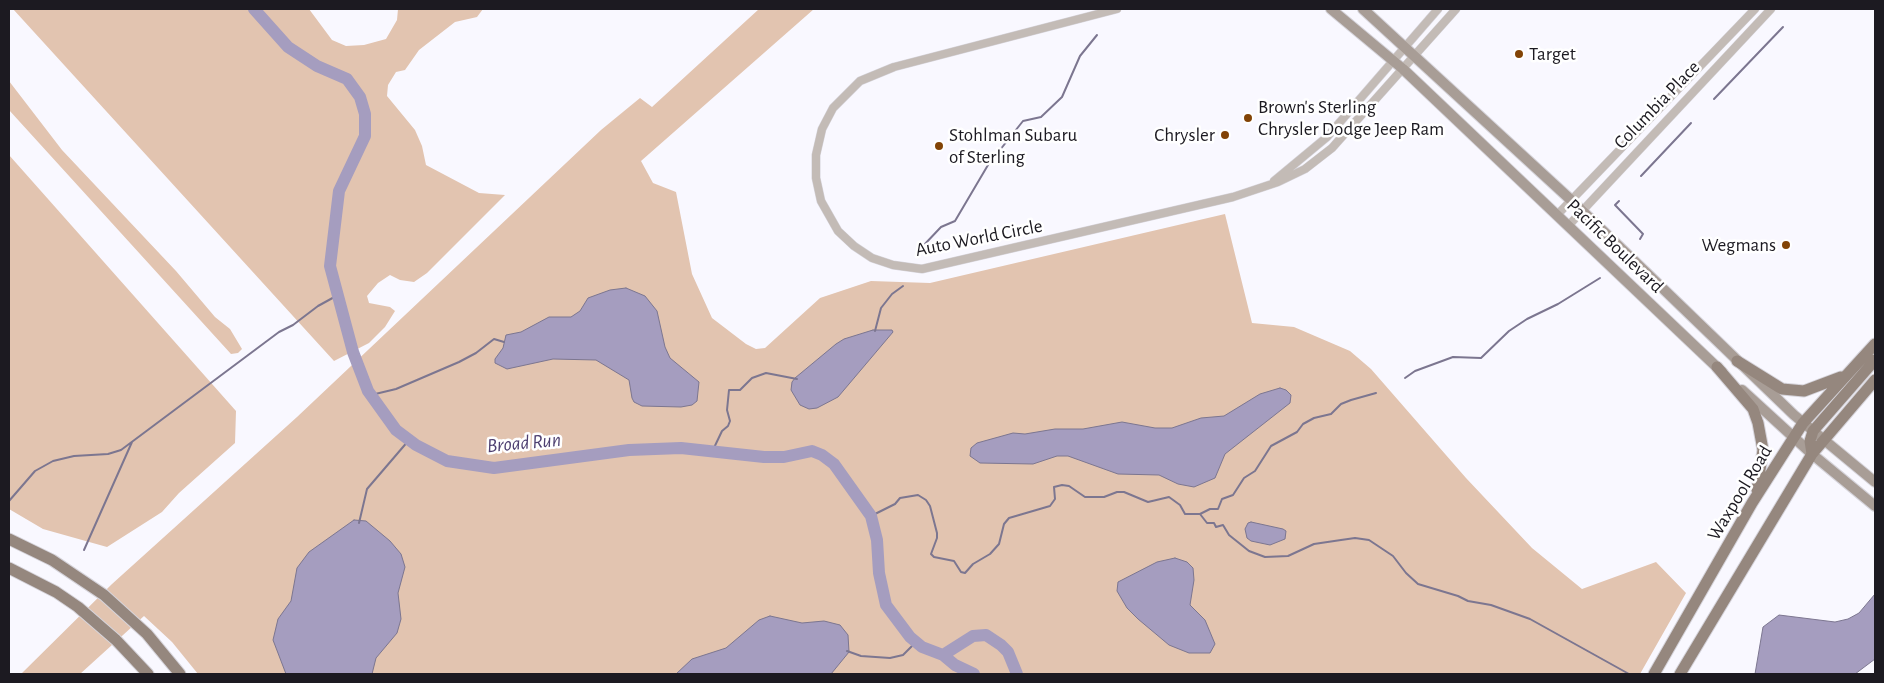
<!DOCTYPE html>
<html>
<head>
<meta charset="utf-8">
<style>
	body { margin:0 }
	#map { position:relative; width:1884px; height:683px; overflow:hidden; background:#f9f8ff; font-family:"Alegreya Sans",sans-serif }
	canvas { display:block }
	.frame { position:absolute; inset:0; border:10px solid #1c1a21; pointer-events:none }
</style>
</head>
<body>
<div id="map">
<canvas width="1884" height="683"></canvas>
<div class="frame"></div>
</div>
<script>
const context = document.querySelector('canvas').getContext('2d');
context.lineJoin = 'round';
function fillPath(path, color) { context.fillStyle = color; context.fill(path, 'evenodd'); }
const poly = rows => new Path2D(rows.map(r => 'M' + r).join(''));
function stroke(path, color, width, dash) { context.strokeStyle = color; context.lineWidth = width; context.lineCap = dash ? 'butt' : 'round'; context.setLineDash(dash || []); context.stroke(path); }
function label(font, color, halo, rows, align = 'center') {
  context.font = font + ' "Alegreya Sans",sans-serif'; context.lineWidth = 5; context.setLineDash([]); context.textBaseline = 'middle'; context.strokeStyle = halo; context.fillStyle = color; for (const [text, x, y, turn = 0] of rows) {
    context.save(); context.translate(x, y); context.rotate((+turn || 0) * Math.PI / 180); context.textAlign = isNaN(turn) ? turn : align; if (halo) context.strokeText(text, 0, 0); context.fillText(text, 0, 0); context.restore();
  }
}
const green = poly([
	[13,9,309,9,332,40,346,46,364,45,386,39,397,20,398,9,483,9,477,17,455,22,419,50,405,70,396,72,388,85,387,96,415,130,422,146,426,165,479,193,505,195,427,273,414,282,400,280,390,275,378,283,367,296,369,303,390,307,395,311,385,327,369,343,334,361],
	[759,9,814,9,641,161,653,183,676,192,692,274,712,318,746,344,756,349,765,348,820,298,871,281,930,283,1225,214,1252,323,1294,327,1350,351,1371,369,1466,478,1532,548,1582,589,1656,562,1686,593,1640,674,198,674,172,642,144,616,80,674,21,674,112,584,297,417,601,130,640,98,652,107],
	[9,81,62,150,176,271,215,317,230,329,242,349,238,353,231,354,9,110],
	[9,155,236,411,235,443,179,493,162,512,107,547,43,529,9,509]
]);
const water = poly([
	[626,288,645,296,657,311,665,347,670,358,699,382,697,401,692,405,681,407,642,406,634,402,632,398,629,380,596,360,553,359,507,369,495,363,495,359,503,348,506,335,521,332,549,317,571,317,580,311,588,298,610,290,626,288],
	[873,330,892,330,893,332,838,397,817,408,809,409,800,405,791,390,792,382,795,378,836,344,844,339,873,330],
	[1280,388,1286,390,1291,395,1290,403,1225,454,1215,478,1194,487,1178,484,1159,475,1118,474,1068,456,1057,456,1033,464,980,463,970,456,971,448,977,443,1013,433,1025,434,1055,429,1083,429,1122,422,1155,428,1172,428,1201,418,1224,416,1260,394,1280,388],
	[354,520,366,521,390,541,401,554,405,567,398,593,401,619,397,633,376,658,372,674,286,674,273,640,278,619,291,601,297,568,309,552,354,520],
	[1251,522,1283,529,1286,531,1285,539,1270,545,1251,541,1247,538,1245,529,1248,523,1251,522],
	[1175,558,1187,562,1193,568,1194,580,1190,605,1205,620,1215,644,1210,653,1189,653,1169,645,1138,619,1127,608,1117,591,1118,582,1157,562,1175,558],
	[1875,594,1875,659,1855,674,1755,674,1763,627,1779,615,1835,622,1848,619,1859,613,1875,594],
	[770,616,802,623,824,621,840,625,848,635,849,652,831,674,676,674,692,659,726,648,759,620,770,616]
]);
const stream = poly([
	[1714,99,1783,27],
	[1641,176,1691,123],
	[1619,201,1615,205,1643,234,1640,239],
	[923,246,941,227,955,221,988,165,1023,121,1041,117,1062,97,1080,56,1097,35],
	[875,331,881,308,892,294,903,286],
	[1405,378,1415,371,1453,357,1481,358,1509,331,1527,319,1558,304,1600,278],
	[371,395,396,389,459,362,476,353,494,339,504,342],
	[712,452,722,431,728,426,730,421,727,410,729,390,740,390,752,378,766,373,797,379],
	[9,501,35,471,53,461,74,456,108,454,121,450,279,332,293,325,318,306,338,295],
	[1200,514,1207,523,1214,523,1216,527,1223,525,1229,535,1249,551,1265,557,1288,556,1314,544,1341,540,1355,538,1369,540,1393,556,1406,573,1418,584,1458,596,1468,601,1491,605,1530,619,1629,674],
	[871,516,895,504,900,498,918,495,926,500,930,506,937,533,937,538,931,554,934,557,954,561,961,572,965,573,973,564,990,554,999,544,1004,524,1009,518,1050,506,1055,499,1054,487,1062,485,1069,486,1085,497,1104,497,1117,492,1124,492,1148,502,1169,497,1180,505,1185,514,1200,514,1210,509,1218,509,1222,499,1233,495,1244,478,1255,471,1271,446,1297,432,1303,424,1314,418,1331,414,1341,404,1351,400,1376,393],
	[359,523,367,489,409,440],
	[84,550,132,442],
	[847,651,861,656,890,658,903,655,916,642]
]);
const river = poly([
	[254,9,288,47,317,66,347,79,360,97,365,114,365,136,339,191,330,266,353,352,368,391,396,430,416,445,447,461,494,468,629,450,681,448,764,457,784,457,812,451,822,455,834,464,871,516,877,540,879,573,886,605,910,637,922,647,943,655,955,665,974,674],
	[943,655,973,636,986,635,1001,645,1008,652,1017,674]
]);
const minor = poly([
	[1117,9,894,67,860,81,833,108,822,129,816,155,816,178,821,201,838,231,854,246,872,258,893,265,922,269,1233,197,1278,182,1305,169,1332,148,1456,9],
	[1274,181,1327,137,1438,9],
	[1558,214,1755,9],
	[1569,225,1771,9]
]);
const secondary = poly([
	[1331,9,1403,69,1722,372],
	[1363,9,1571,200,1794,415,1875,482],
	[1742,390,1812,454,1875,506]
]);
const primary = poly([
	[1737,361,1782,389,1804,391,1841,377],
	[1717,367,1753,409,1758,423,1763,450,1757,490],
	[1812,454,1810,441,1813,431,1875,360],
	[9,539,52,560,104,595,147,634,180,674],
	[9,568,56,592,78,607,116,640,148,674],
	[1654,674,1752,503,1803,423,1875,344],
	[1680,674,1812,454,1875,380]
]);
const markers = [
	[1519,54,5,"#824306"],
	[1248,118,5,"#824306"],
	[1225,135,5,"#824306"],
	[939,146,5,"#824306"],
	[1786,245,5,"#824306"]
];
const poiNames = [
	["Target",1529,54],
	["Brown's Sterling",1258,107],
	["Chrysler Dodge Jeep Ram",1258,129],
	["Stohlman Subaru",949,135],
	["of Sterling",949,157],
	["Chrysler",1215,135,"right"],
	["Wegmans",1776,245,"right"]
];
const streetNames = [
	["Columbia Place",1657,105,-46],
	["Auto World Circle",979,238,-11],
	["Pacific Boulevard",1615,246,44],
	["Waxpool Road",1740,493,-59]
];
const waterNames = [
	["Broad Run",524,443,-5]
];
fillPath(green, '#e2c4b0');
fillPath(water, '#a59dbf');
stroke(water, '#7c7690', 1);
stroke(stream, '#7c7690', 2);
stroke(river, '#a59dbf', 12);
stroke(minor, '#d6d4db', 9);
stroke(secondary, '#d6d4db', 12);
stroke(primary, '#d6d4db', 13);
stroke(minor, '#c3bbb6', 8);
stroke(secondary, '#a89d96', 10);
stroke(primary, '#95877e', 11);
for (const [x, y, r, color] of markers) { const dot = new Path2D(); dot.arc(x, y, r, 0, 2 * Math.PI); context.fillStyle = color; context.fill(dot); stroke(dot, '#fff', 2); }
label('19px', '#1c1a21', '#fff', poiNames, 'left');
label('19px', '#1c1a21', '#fff', streetNames);
label('italic 20px', '#4d3f70', '#fff', waterNames);
</script>
</body>
</html>
